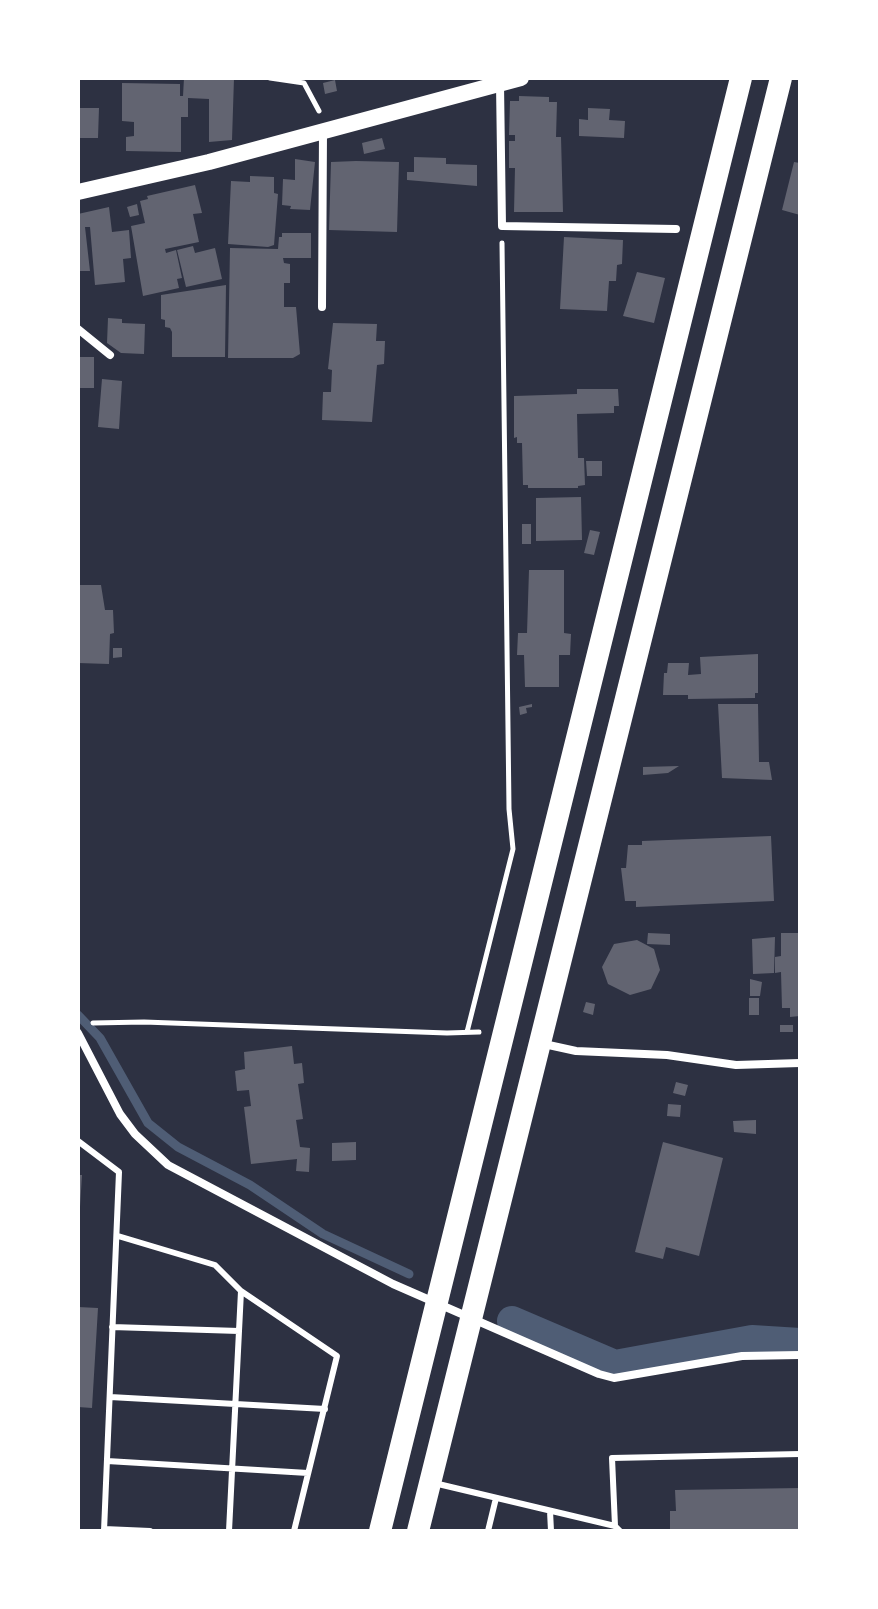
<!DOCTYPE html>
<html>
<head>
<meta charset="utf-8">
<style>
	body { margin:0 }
	#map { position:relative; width:878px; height:1609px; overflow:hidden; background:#2d3142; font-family:Spectral,serif }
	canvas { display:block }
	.frame { position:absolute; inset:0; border:80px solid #fff; pointer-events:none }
</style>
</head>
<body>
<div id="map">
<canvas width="878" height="1609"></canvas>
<div class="frame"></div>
</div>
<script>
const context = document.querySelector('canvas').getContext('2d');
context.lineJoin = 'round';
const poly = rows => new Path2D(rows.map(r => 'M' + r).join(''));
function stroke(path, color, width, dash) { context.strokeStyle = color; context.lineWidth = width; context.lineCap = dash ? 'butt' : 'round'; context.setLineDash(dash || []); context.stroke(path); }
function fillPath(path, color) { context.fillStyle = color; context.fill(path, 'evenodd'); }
const stream = poly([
	[78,1015,100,1038,148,1123,178,1147,250,1185,323,1234,409,1274]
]);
const canal = poly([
	[512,1321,615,1365,752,1340,800,1343]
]);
const building = poly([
	[184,78,234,78,232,140,209,142,209,99,188,98,188,117,181,117,181,152,126,151,126,137,134,136,134,122,122,121,122,83,180,84,180,96,183,96],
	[335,80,337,91,325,94,323,83],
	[519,96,549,97,549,102,557,102,556,137,561,137,563,212,514,212,515,168,509,168,509,141,515,141,515,135,509,135,510,101,519,101],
	[78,108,99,108,98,138,78,138],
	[588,108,610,109,609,120,625,121,624,138,579,136,579,119,588,120],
	[382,138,385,149,364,154,362,143],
	[414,157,446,158,446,164,477,165,477,186,407,180,407,172,414,172],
	[295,159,315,162,310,210,290,209,291,206,282,205,283,179,295,180],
	[356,161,399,162,397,232,329,230,331,162],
	[794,162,800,163,800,215,782,210],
	[250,176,274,177,274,193,278,194,274,245,268,247,228,244,231,181,250,182],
	[195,185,202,213,193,214,199,242,165,249,166,253,176,250,182,278,177,279,179,288,143,296,131,226,145,223,140,201,148,199,147,196],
	[137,204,139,215,130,217,127,207],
	[109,207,112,232,129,230,131,258,123,259,125,282,95,285,90,227,85,227,90,271,78,271,78,214],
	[282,233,311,233,311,258,283,258,284,263,290,264,290,283,284,283,284,307,296,307,300,354,293,358,228,358,230,248,278,249,279,237,282,237],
	[564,237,623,240,622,264,617,265,616,281,609,281,607,311,560,309],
	[193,246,195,253,215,248,222,279,186,287,177,250],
	[637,272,665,278,654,323,623,316],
	[226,285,225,357,172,357,172,332,170,328,165,327,165,320,161,319,161,295],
	[108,318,122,319,122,323,145,324,144,354,121,353,107,343],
	[333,323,377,324,376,341,385,341,384,364,377,365,372,422,322,420,323,392,331,392,332,370,328,369],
	[78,357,94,357,94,388,78,388],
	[102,379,122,381,119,429,98,427],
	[577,389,618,389,619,406,614,406,614,413,577,414,578,458,584,458,585,485,578,486,578,488,528,488,528,485,523,485,522,443,517,443,517,437,514,438,514,396,577,394],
	[586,461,602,461,602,476,587,476],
	[581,497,582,540,536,541,536,498],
	[522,524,531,524,531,544,522,544],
	[590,530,600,532,594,555,584,553],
	[529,570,564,570,564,633,571,634,570,655,559,655,559,687,525,687,524,655,517,655,518,633,527,633],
	[78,585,101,585,105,610,113,610,114,633,110,634,109,664,78,663],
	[113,648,122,648,122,657,113,658],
	[758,654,758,693,755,693,755,698,688,699,688,695,663,695,664,673,667,673,668,663,689,663,688,675,701,674,700,657],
	[532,704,532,707,526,708,527,713,520,715,519,707],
	[718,704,758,704,759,762,769,762,772,780,722,778],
	[679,766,668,773,643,775,643,767],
	[771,836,774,901,636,907,636,901,625,901,621,868,626,868,628,845,642,845,642,841],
	[648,933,670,934,670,945,647,944],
	[781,933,800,933,800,1016,790,1017,790,1008,782,1008,781,972,775,973,775,957,781,956],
	[775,937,774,973,753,974,752,939],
	[637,940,654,949,660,970,651,989,630,995,608,984,602,967,614,944],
	[750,979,762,982,760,996,750,996],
	[749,998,759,998,759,1015,749,1015],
	[586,1002,595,1004,593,1015,583,1012],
	[780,1025,793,1025,793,1032,780,1032],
	[292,1046,294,1064,302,1063,304,1083,298,1084,303,1119,296,1120,300,1147,310,1148,309,1172,296,1171,297,1159,251,1164,244,1107,251,1106,249,1090,237,1091,235,1071,245,1069,244,1052],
	[676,1082,688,1085,685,1096,673,1093],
	[668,1104,681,1105,680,1117,667,1116],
	[756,1120,756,1134,734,1132,733,1121],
	[356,1142,356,1160,332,1161,332,1143],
	[663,1142,723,1158,699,1256,666,1247,663,1259,635,1252],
	[78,1175,82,1175,80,1207,78,1207],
	[78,1307,98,1308,92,1408,78,1407],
	[800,1488,800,1531,670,1531,670,1511,676,1511,675,1490]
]);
const path = poly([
	[270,78,304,83,319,111],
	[93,1023,144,1022,447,1033,479,1032],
	[467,1032,513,849,509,809,502,243]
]);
const service = poly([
	[78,1141,119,1172,104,1531],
	[118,1236,215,1265,241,1291,229,1531],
	[241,1291,337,1356,294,1531],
	[112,1327,239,1331],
	[110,1397,325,1409],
	[107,1461,308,1473],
	[434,1483,615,1526,620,1531],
	[550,1511,551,1531],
	[615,1526,612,1458,800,1454],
	[104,1529,150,1531],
	[488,1531,496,1498]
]);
const minor = poly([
	[500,84,502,226,676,229],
	[322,307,323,132],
	[78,329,110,355],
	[78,1033,120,1114,135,1134,168,1165,393,1284,599,1374,614,1378,742,1356,800,1355],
	[544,1044,576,1051,667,1055,736,1065,800,1063]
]);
const secondary = poly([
	[78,192,209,162,521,78]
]);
const trunk = poly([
	[380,1531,741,78],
	[418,1531,781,78]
]);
stroke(stream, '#4f5d75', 9);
stroke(canal, '#4f5d75', 30);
fillPath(building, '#626471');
stroke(path, '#fff', 5);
stroke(service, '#fff', 6);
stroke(minor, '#fff', 8);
stroke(secondary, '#fff', 16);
stroke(trunk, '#fff', 22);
</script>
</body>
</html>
